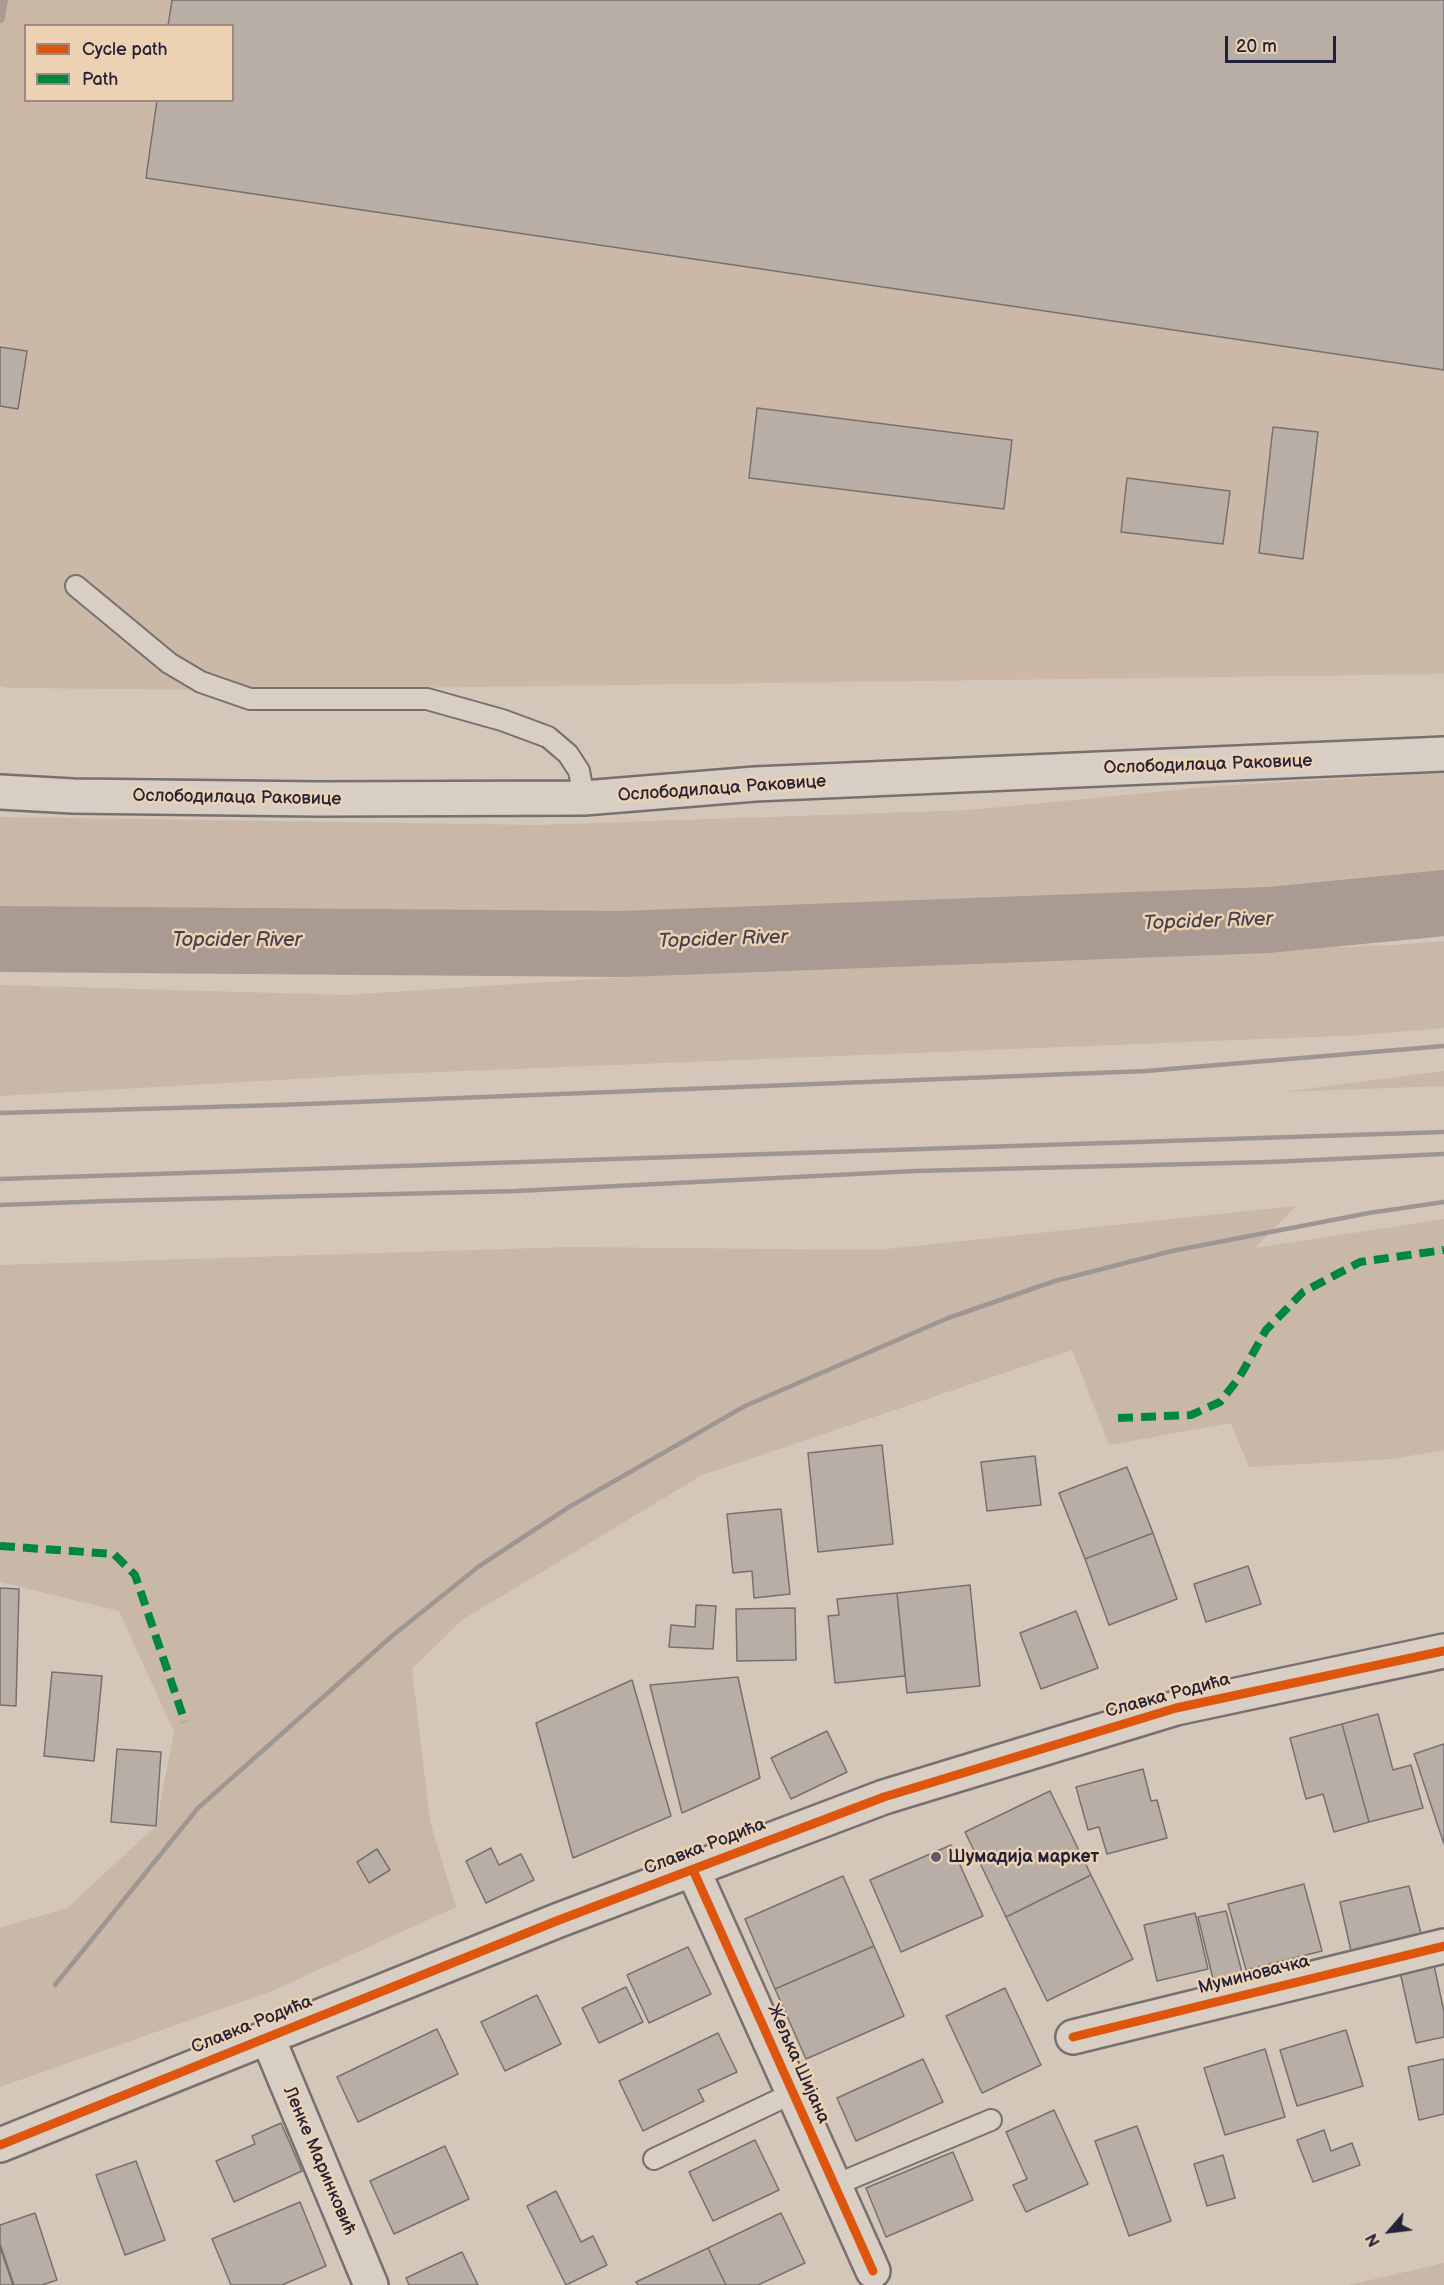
<!DOCTYPE html>
<html>
<head>
<meta charset="utf-8">
<style>
	body { margin:0 }
	#map { position:relative; width:1444px; height:2285px; overflow:hidden; background:#d4c6b8; font-family:"Balsamiq Sans",sans-serif }
	canvas { display:block }
	.legend { position:absolute; left:24px; top:24px; width:210px; height:78px; box-sizing:border-box; background:#ecd1b3; border:2px solid #9b8b83; margin:0; padding:8px 10px; list-style:none; font-size:18px; color:#22223b }
	.legend li { display:flex; align-items:center; gap:12px; height:30px }
	.legend b { width:30px; border:2px solid #9b8b83 }
	.north { position:absolute; left:1360px; top:2201px; width:60px; height:60px; -webkit-text-stroke:4px #ecd1b3; paint-order:stroke; rotate:242deg; font-size:16px; font-weight:700; line-height:24px; text-align:center; color:#22223b }
	.north::after { content:''; display:block; margin:auto; width:21px; height:27px; background:#22223b; clip-path:polygon(50% 0,100% 100%,50% 72%,0 100%) }
	.scale { position:absolute; left:1225px; top:36px; width:111px; height:27px; box-sizing:border-box; border:3px solid #22223b; border-top:0; padding-left:8px; font-size:18px; line-height:21px; white-space:nowrap; color:#22223b; -webkit-text-stroke:4px #ecd1b3; paint-order:stroke }
</style>
</head>
<body>
<div id="map">
<canvas width="1444" height="2285"></canvas>
<ul class="legend">
<li><b style="height:8px;background:#de560e"></b>Cycle path</li>
<li><b style="height:8px;background:#00873e"></b>Path</li>
</ul>
<div class="north">N</div>
<div class="scale">20 m</div>
</div>
<script>
const context = document.querySelector('canvas').getContext('2d');
context.lineJoin = 'round';
function fillPath(path, color) { context.fillStyle = color; context.fill(path, 'evenodd'); }
const poly = rows => new Path2D(rows.map(r => 'M' + r).join(''));
function stroke(path, color, width, dash) { context.strokeStyle = color; context.lineWidth = width; context.lineCap = dash ? 'butt' : 'round'; context.setLineDash(dash || []); context.stroke(path); }
function label(font, color, halo, rows, align = 'center') {
  context.font = font + ' "Balsamiq Sans",sans-serif'; context.lineWidth = 5; context.setLineDash([]); context.textBaseline = 'middle'; context.strokeStyle = halo; context.fillStyle = color; for (const [text, x, y, turn = 0] of rows) {
    context.save(); context.translate(x, y); context.rotate((+turn || 0) * Math.PI / 180); context.textAlign = isNaN(turn) ? turn : align; if (halo) context.strokeText(text, 0, 0); context.fillText(text, 0, 0); context.restore();
  }
}
const built = poly([
	[0,0,1444,0,1444,674,245,690,10,688,0,686],
	[26,26,232,26,232,100,26,100]
]);
const green = poly([
	[1444,773,1444,901,1079,927,471,942,0,939,0,817,537,825,971,810,1217,786],
	[1444,941,1444,1028,1361,1035,364,1075,0,1096,0,985,345,995,767,968,1395,945],
	[1444,1071,1444,1086,1283,1092],
	[1296,1206,1255,1248,1444,1219,1444,1450,1391,1459,1249,1467,1231,1423,1109,1445,1072,1350,702,1475,462,1620,412,1669,430,1821,456,1907,272,1991,0,2087,0,1928,67,1908,156,1826,174,1732,119,1611,0,1582,0,1265,571,1247,877,1250],
	[1444,2263,1444,2285,1349,2285]
]);
const stream = poly([
	[0,18,3,0]
]);
const river = poly([
	[0,939,623,944,1268,920,1444,903]
]);
const building = poly([
	[172,0,1444,0,1444,370,146,178,157,100,232,100,232,26,168,26,172,0],
	[0,347,27,351,18,409,0,406,0,347],
	[757,408,1012,440,1004,509,749,478,757,408],
	[1273,427,1318,432,1303,559,1259,553,1273,427],
	[1127,478,1230,491,1223,544,1121,532,1127,478],
	[882,1445,893,1544,818,1552,808,1453,882,1445],
	[1035,1456,1041,1505,987,1511,981,1462,1035,1456],
	[1127,1467,1153,1533,1085,1559,1059,1493,1127,1467],
	[781,1509,790,1594,754,1598,752,1571,733,1573,727,1514,781,1509],
	[1153,1533,1177,1599,1109,1625,1085,1559,1153,1533],
	[1248,1566,1261,1604,1206,1622,1194,1584,1248,1566],
	[970,1585,980,1686,907,1693,897,1593,970,1585],
	[0,1588,19,1589,16,1706,0,1705,0,1588],
	[897,1593,905,1676,835,1683,828,1616,839,1615,837,1599,897,1593],
	[696,1605,716,1606,713,1649,669,1647,671,1625,695,1627,696,1605],
	[795,1608,796,1660,737,1661,736,1609,795,1608],
	[1076,1611,1098,1668,1041,1689,1020,1633,1076,1611],
	[52,1672,102,1676,94,1761,44,1756,52,1672],
	[738,1677,760,1778,682,1813,650,1685,738,1677],
	[632,1680,671,1816,573,1858,536,1723,632,1680],
	[1378,1714,1393,1770,1411,1765,1423,1808,1369,1822,1342,1724,1378,1714],
	[1342,1724,1369,1822,1334,1832,1323,1794,1306,1799,1290,1738,1342,1724],
	[827,1731,847,1772,791,1799,771,1758,827,1731],
	[1444,1744,1444,1844,1414,1754,1444,1744],
	[117,1749,161,1752,156,1826,111,1822,117,1749],
	[1143,1769,1151,1801,1157,1800,1167,1838,1107,1854,1099,1827,1088,1830,1076,1787,1143,1769],
	[1050,1791,1091,1875,1006,1917,965,1832,1050,1791],
	[951,1845,983,1916,901,1952,870,1880,951,1845],
	[491,1848,499,1865,521,1854,534,1880,486,1903,466,1861,491,1848],
	[377,1849,390,1870,369,1883,357,1862,377,1849],
	[1091,1875,1133,1959,1047,2001,1006,1917,1091,1875],
	[843,1876,874,1946,775,1989,745,1919,843,1876],
	[1304,1884,1322,1951,1246,1970,1228,1904,1304,1884],
	[1409,1886,1421,1934,1351,1951,1340,1902,1409,1886],
	[1226,1911,1244,1980,1215,1987,1198,1917,1226,1911],
	[1195,1913,1208,1969,1157,1981,1144,1925,1195,1913],
	[874,1946,904,2016,806,2059,775,1989,874,1946],
	[688,1947,711,1994,649,2023,627,1975,688,1947],
	[1434,1965,1444,2012,1444,2037,1416,2043,1400,1972,1434,1965],
	[626,1987,643,2022,599,2043,582,2008,626,1987],
	[1005,1988,1041,2065,982,2093,946,2016,1005,1988],
	[537,1995,561,2044,505,2071,481,2022,537,1995],
	[437,2029,458,2074,358,2122,337,2077,437,2029],
	[1346,2030,1363,2086,1297,2106,1280,2050,1346,2030],
	[718,2033,737,2072,698,2090,704,2101,643,2131,619,2081,718,2033],
	[1265,2049,1285,2117,1225,2135,1204,2068,1265,2049],
	[923,2059,943,2102,856,2141,837,2098,923,2059],
	[1444,2059,1444,2114,1419,2120,1408,2067,1444,2059],
	[1054,2110,1088,2184,1026,2212,1013,2185,1027,2179,1006,2132,1054,2110],
	[281,2123,302,2171,234,2202,216,2161,255,2144,252,2136,281,2123],
	[1137,2126,1171,2221,1129,2236,1095,2141,1137,2126],
	[1324,2130,1331,2151,1352,2143,1360,2165,1313,2182,1297,2140,1324,2130],
	[755,2140,779,2190,713,2221,689,2172,755,2140],
	[445,2146,469,2199,394,2234,370,2181,445,2146],
	[953,2152,973,2200,886,2237,866,2188,953,2152],
	[1223,2155,1235,2198,1207,2206,1194,2164,1223,2155],
	[136,2161,165,2240,125,2255,96,2175,136,2161],
	[556,2191,581,2242,593,2236,607,2265,566,2285,527,2206,556,2191],
	[300,2202,326,2266,282,2285,231,2285,212,2239,300,2202],
	[35,2213,57,2280,42,2285,14,2285,0,2244,0,2225,35,2213],
	[781,2213,805,2263,758,2285,726,2285,708,2248,781,2213],
	[0,2247,13,2285,0,2285,0,2247],
	[708,2248,726,2285,638,2285,636,2282,708,2248],
	[462,2252,478,2285,409,2285,406,2278,462,2252]
]);
const lane = poly([
	[76,586,169,663,201,682,250,699,427,699,502,720,548,737,568,754,579,771,584,798],
	[654,2159,793,2093],
	[835,2185,991,2120]
]);
const street = poly([
	[693,1870,873,2271],
	[267,2036,371,2285],
	[1073,2037,1444,1946]
]);
const secondary = poly([
	[0,792,73,796,318,799,584,798,755,784,1444,754],
	[0,2145,559,1920,884,1797,1176,1708,1444,1651]
]);
const rail = poly([
	[0,1113,279,1105,1146,1071,1444,1046],
	[0,1179,1444,1132],
	[0,1205,108,1201,517,1191,915,1171,1270,1162,1444,1154],
	[55,1985,198,1808,392,1636,478,1567,569,1507,745,1406,948,1318,1055,1281,1172,1251,1369,1213,1444,1202]
]);
const quiet = poly([
	[1118,1418,1191,1415,1220,1402,1239,1378,1266,1330,1303,1292,1360,1262,1444,1250],
	[0,1546,114,1554,135,1575,185,1722]
]);
const cycleway = poly([
	[693,1870,873,2271],
	[1073,2037,1444,1946],
	[0,2145,559,1920,884,1797,1176,1708,1444,1651]
]);
const markers = [
	[936,1857,6,"#605b67"]
];
const streetNames = [
	["Ослободилаца Раковице",1208,765,-2],
	["Ослободилаца Раковице",722,789,-4],
	["Ослободилаца Раковице",237,798,1],
	["Славка Родића",1168,1696,-15],
	["Славка Родића",705,1847,-21],
	["Муминовачка",1254,1975,-14],
	["Славка Родића",252,2025,-22],
	["Жељка Шијана",798,2064,66],
	["Ленке Маринковић",319,2161,67]
];
const poiNames = [
	["Шумадија маркет",948,1857]
];
const waterNames = [
	["Topcider River",1208,922,-2],
	["Topcider River",723,940,-2],
	["Topcider River",237,941]
];
fillPath(built, '#cbb8a7');
fillPath(green, '#c9b7a7');
stroke(stream, '#a99a92', 10);
stroke(river, '#a99a92', 66);
fillPath(building, '#b8aea5');
stroke(building, '#76706f', 1.5);
stroke(lane, '#76706f', 24);
stroke(street, '#76706f', 38);
stroke(secondary, '#76706f', 38);
stroke(lane, '#d8cec4', 20);
stroke(street, '#d8cec4', 33);
stroke(secondary, '#d8cec4', 33);
stroke(rail, '#9d9692', 4.5);
stroke(quiet, '#00873e', 8, [15, 8]);
stroke(cycleway, '#de560e', 9);
for (const [x, y, r, color] of markers) { const dot = new Path2D(); dot.arc(x, y, r, 0, 2 * Math.PI); context.fillStyle = color; context.fill(dot); stroke(dot, '#ecd1b3', 2); }
label('18px', '#22223b', '#ecd1b3', streetNames);
label('bold 18px', '#22223b', '#ecd1b3', poiNames, 'left');
label('italic 20px', '#454050', '#ecd1b3', waterNames);
</script>
</body>
</html>
